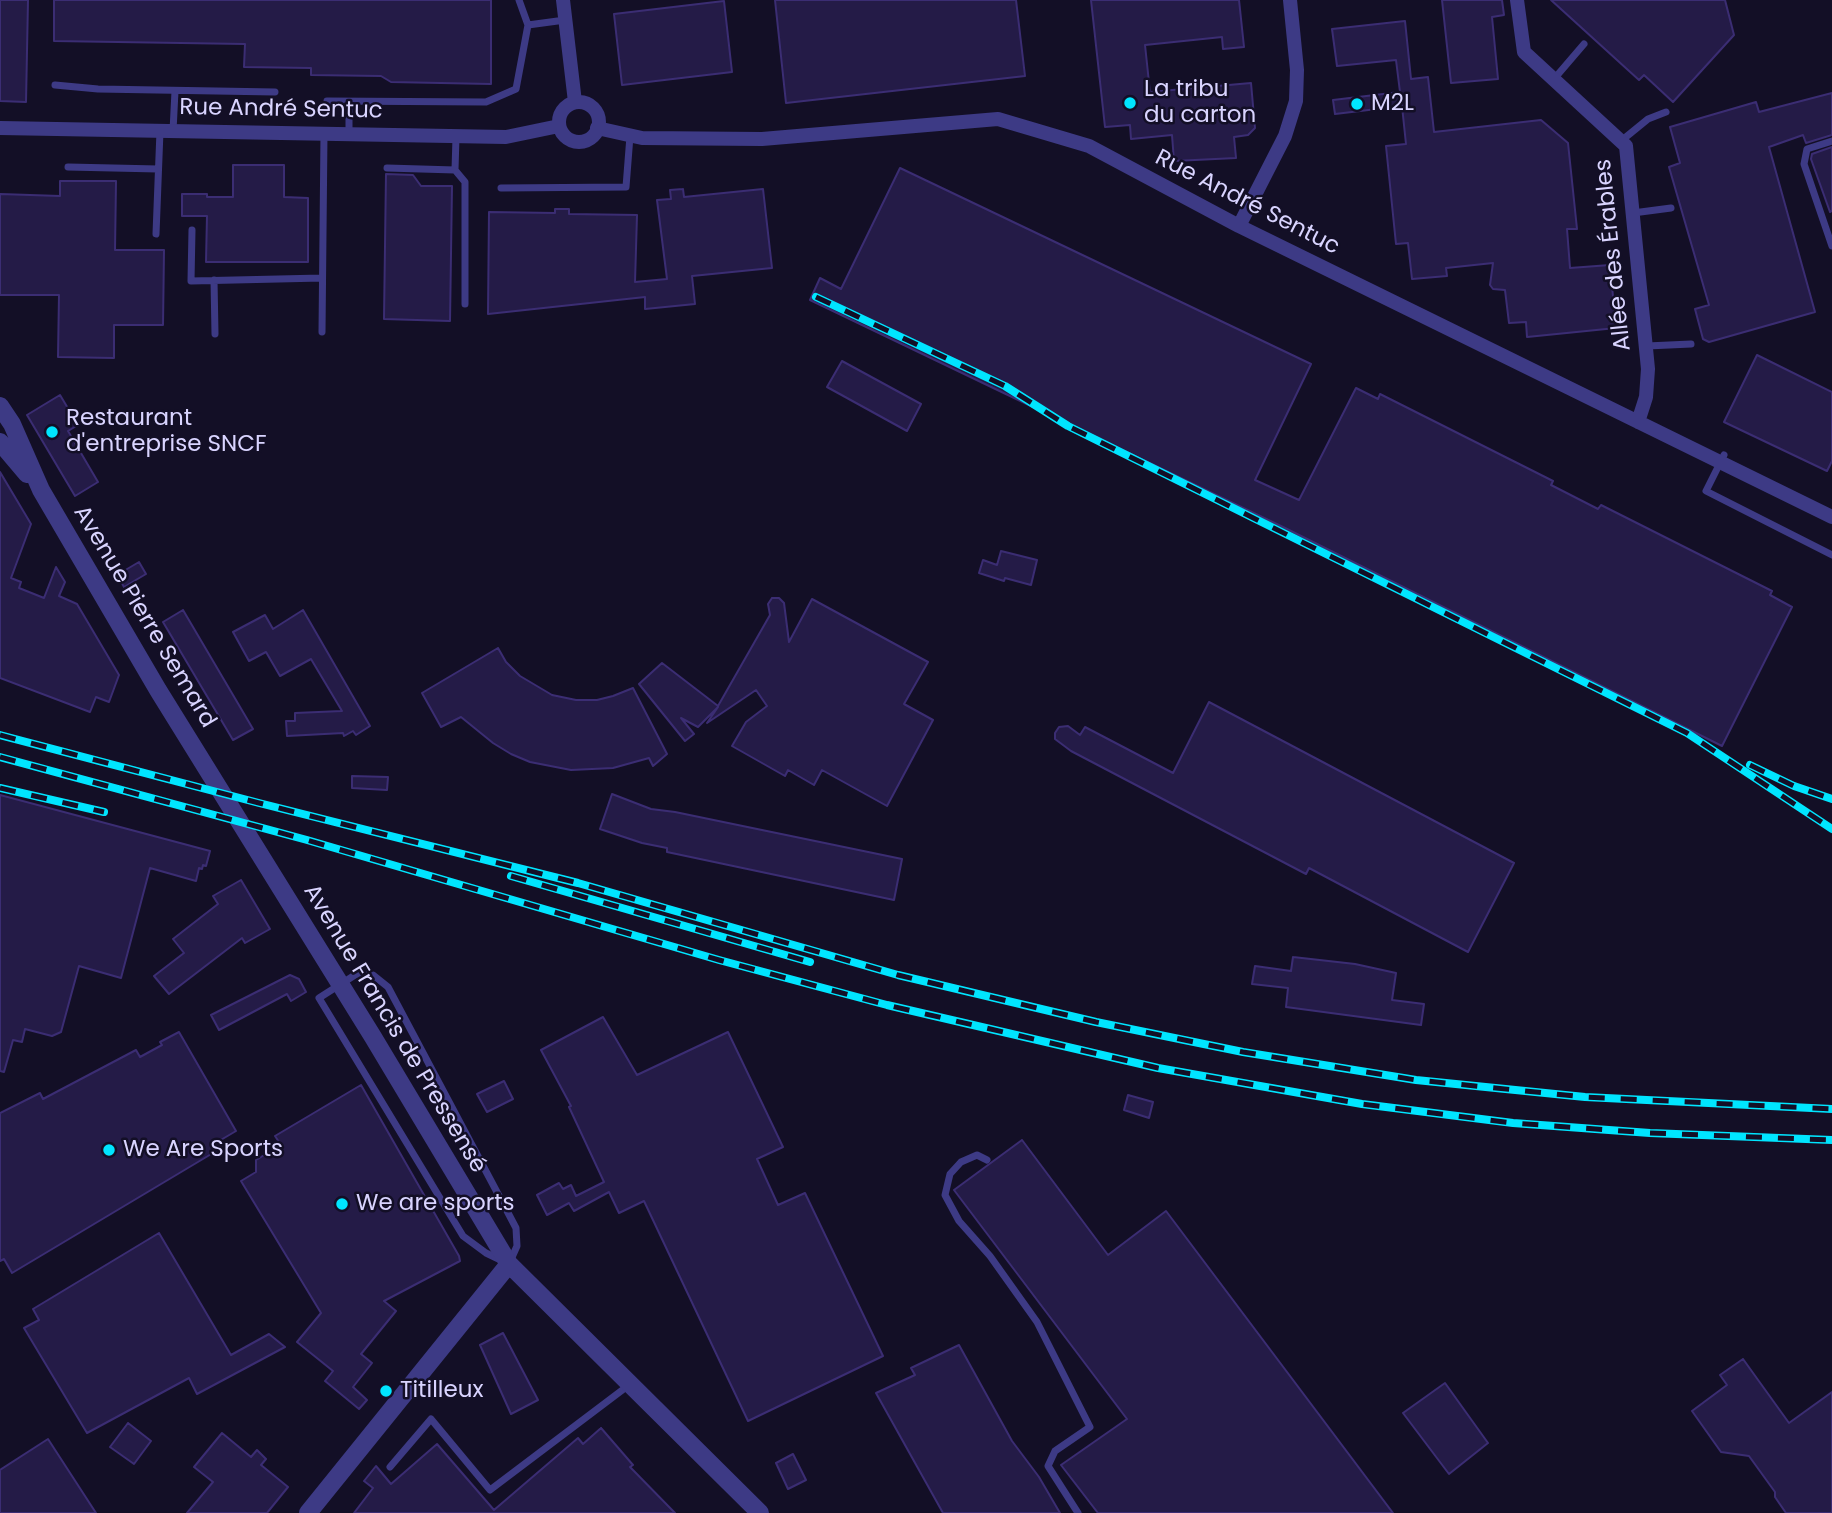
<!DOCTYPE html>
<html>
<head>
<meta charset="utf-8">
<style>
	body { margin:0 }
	canvas { display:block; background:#130f26 }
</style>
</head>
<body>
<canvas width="1832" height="1513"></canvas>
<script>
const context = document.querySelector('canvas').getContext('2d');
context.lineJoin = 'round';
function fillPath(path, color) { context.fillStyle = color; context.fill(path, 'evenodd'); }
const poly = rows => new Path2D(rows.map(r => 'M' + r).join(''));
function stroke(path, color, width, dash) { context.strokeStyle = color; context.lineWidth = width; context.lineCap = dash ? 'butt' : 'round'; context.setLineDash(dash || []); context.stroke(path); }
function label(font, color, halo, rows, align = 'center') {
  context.font = font + ' Poppins,sans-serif'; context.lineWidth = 5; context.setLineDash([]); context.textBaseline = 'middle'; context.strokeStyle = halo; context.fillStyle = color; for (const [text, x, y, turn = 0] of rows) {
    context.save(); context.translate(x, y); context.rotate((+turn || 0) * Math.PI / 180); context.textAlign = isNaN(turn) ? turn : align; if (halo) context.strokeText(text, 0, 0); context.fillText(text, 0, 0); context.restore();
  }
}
const building = poly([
	[0,0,28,0,26,102,0,101,0,0],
	[54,0,491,0,491,84,391,82,381,76,311,75,311,68,244,67,245,44,54,41,54,0],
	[775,0,1016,0,1025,76,786,103,775,0],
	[1091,0,1239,0,1244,47,1223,49,1222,37,1145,45,1150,92,1251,83,1255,128,1248,135,1234,137,1236,158,1174,161,1172,135,1131,139,1130,125,1105,127,1091,0],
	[1442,0,1502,0,1504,15,1492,17,1498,79,1451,83,1442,0],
	[1551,0,1725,0,1734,35,1673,102,1644,75,1639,80,1551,0],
	[724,1,732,72,622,85,614,14,724,1],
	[1405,21,1411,79,1428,77,1434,132,1541,120,1568,143,1577,229,1567,229,1570,268,1610,265,1616,328,1527,337,1526,322,1509,323,1505,290,1493,289,1490,285,1493,263,1446,268,1447,276,1412,279,1408,243,1396,244,1386,146,1406,144,1402,106,1335,114,1333,100,1400,92,1396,60,1337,66,1332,29,1405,21],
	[1832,93,1832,135,1806,143,1803,135,1769,147,1815,312,1709,342,1703,339,1695,309,1709,305,1669,167,1680,163,1670,127,1756,102,1759,112,1832,93],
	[1832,147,1832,211,1830,212,1811,159,1812,154,1832,147],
	[233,165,284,165,284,197,308,198,308,262,206,262,207,216,182,216,182,194,207,194,207,197,233,197,233,165],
	[900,168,1311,364,1255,480,1299,500,1356,388,1378,399,1380,394,1553,481,1551,485,1598,509,1601,505,1772,591,1770,595,1792,607,1722,746,1285,528,810,300,820,278,841,289,900,168],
	[386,174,413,175,421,186,452,186,450,321,384,319,386,174],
	[60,181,116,181,115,250,164,250,163,325,114,325,114,358,58,357,59,295,0,295,0,194,60,196,60,181],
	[683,189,684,197,763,189,772,268,692,276,695,304,645,309,645,297,488,314,489,212,555,213,555,209,569,209,569,214,637,215,635,282,667,279,657,200,671,199,670,190,683,189],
	[1757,355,1832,392,1832,461,1827,471,1724,422,1757,355],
	[842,361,921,404,907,431,827,387,842,361],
	[60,395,78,425,68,431,98,482,75,496,27,415,60,395],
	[0,472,31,524,11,578,21,582,19,588,44,598,56,567,65,582,59,596,77,604,119,675,109,702,96,697,90,712,0,678,0,472],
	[1001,551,1037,560,1031,585,1005,578,1004,581,979,573,983,560,997,565,1001,551],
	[139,562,146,574,124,587,117,575,139,562],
	[772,598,779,598,784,603,789,642,812,599,928,662,904,704,933,720,887,806,822,770,814,785,788,770,785,776,732,746,746,722,767,706,756,690,707,723,718,707,698,727,681,718,694,734,685,741,639,684,662,663,718,706,770,615,768,604,772,598],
	[183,610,253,729,233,740,163,622,183,610],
	[303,610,370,726,356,735,353,731,344,736,343,733,287,736,286,721,295,721,295,713,342,711,311,659,280,676,266,652,249,661,233,632,265,615,273,629,303,610],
	[498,648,506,662,520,676,552,695,576,700,597,700,613,696,633,688,667,754,653,766,649,758,613,768,571,770,530,762,511,754,493,743,461,717,441,727,422,693,498,648],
	[1209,702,1514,863,1468,952,1309,868,1306,874,1071,751,1055,739,1055,733,1059,727,1068,726,1080,735,1085,727,1173,773,1209,702],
	[352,776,388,777,387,790,352,788,352,776],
	[612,794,651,809,675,812,902,859,894,900,667,852,667,848,642,843,600,829,612,794],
	[0,795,210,851,206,866,203,865,202,869,199,868,196,881,150,868,121,978,79,966,61,1032,52,1036,25,1029,22,1042,13,1040,4,1072,0,1071,0,795],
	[241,880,270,929,245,943,242,938,169,994,154,976,184,953,173,939,218,904,213,896,241,880],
	[1293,957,1355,964,1396,973,1392,1000,1424,1004,1421,1025,1286,1007,1288,988,1252,984,1255,966,1291,971,1293,957],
	[290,975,299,979,306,992,291,1001,287,994,219,1030,211,1015,290,975],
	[603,1017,637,1075,728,1032,783,1147,757,1159,778,1205,805,1193,883,1356,748,1421,644,1201,619,1213,609,1192,574,1211,569,1203,547,1215,537,1195,559,1183,563,1189,571,1185,576,1196,604,1182,569,1107,571,1106,541,1050,603,1017],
	[179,1032,236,1131,219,1141,223,1147,12,1273,4,1259,0,1261,0,1113,40,1093,43,1099,136,1050,140,1057,162,1045,160,1042,179,1032],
	[504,1081,513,1099,487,1112,477,1094,504,1081],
	[361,1085,459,1256,460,1261,384,1301,396,1311,361,1354,372,1363,353,1387,367,1400,359,1409,325,1381,333,1371,297,1342,321,1313,241,1181,256,1172,256,1160,281,1145,275,1136,361,1085],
	[1128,1095,1153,1102,1149,1118,1124,1110,1128,1095],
	[1022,1140,1108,1255,1166,1211,1393,1513,1098,1513,1061,1465,1127,1419,954,1190,1022,1140],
	[159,1233,231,1355,269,1334,285,1347,197,1394,189,1378,87,1433,24,1328,39,1320,33,1309,159,1233],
	[503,1333,538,1400,511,1414,480,1345,503,1333],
	[959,1345,1012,1441,1039,1477,1060,1513,943,1513,876,1393,915,1375,911,1368,959,1345],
	[1743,1359,1789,1423,1832,1392,1832,1513,1786,1513,1775,1497,1775,1492,1749,1456,1721,1452,1692,1411,1727,1385,1720,1375,1743,1359],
	[1445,1383,1488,1443,1449,1474,1403,1413,1445,1383],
	[128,1423,151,1441,134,1464,110,1447,128,1423],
	[601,1428,633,1465,630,1467,675,1513,354,1513,373,1488,364,1481,376,1466,391,1484,437,1444,494,1510,578,1438,583,1444,601,1428],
	[222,1433,251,1457,257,1450,266,1459,261,1465,288,1487,267,1513,187,1513,213,1482,194,1467,222,1433],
	[48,1439,96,1513,0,1513,0,1470,48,1439],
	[793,1454,806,1480,788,1489,776,1463,793,1454]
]);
const service = poly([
	[519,0,528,25],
	[1554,79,1584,44],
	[55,85,98,89,275,92],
	[327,101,486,102,516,89,528,25,565,20],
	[173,131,175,91],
	[349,134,349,102],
	[456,137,455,170,465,182,465,304],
	[1621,141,1648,119,1666,112],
	[1832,141,1807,149,1804,164,1832,246],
	[68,167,158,169],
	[387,168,455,170],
	[501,188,626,187,630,136],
	[1633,213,1671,208],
	[192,230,191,281,322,278],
	[156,234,160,131],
	[214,280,215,334],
	[322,332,324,134],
	[1647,346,1691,344],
	[1724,455,1706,491,1832,555],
	[355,975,373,975,388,987,506,1209,516,1228,517,1246,509,1264,486,1253,463,1236,319,998,355,975],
	[987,1160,977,1155,961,1162,950,1174,945,1195,959,1221,990,1256,1037,1322,1090,1427,1055,1451,1048,1466,1078,1513],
	[390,1467,431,1419,490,1490,629,1385]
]);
const minor = poly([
	[563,0,575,102],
	[1517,0,1524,52,1626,146,1648,369,1646,397,1638,422],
	'559 122a20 20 0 1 1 40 0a20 20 0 1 1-40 0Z',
	[0,128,506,137,559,126],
	[597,128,642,138,762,139,998,119,1089,146,1239,226,1832,517],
	[1239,226,1285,136,1296,101,1297,70,1290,0]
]);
const tertiary = poly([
	[0,406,12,424,41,490,158,690,373,1037,509,1264,760,1513],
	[0,442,27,474],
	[308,1513,509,1264]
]);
const rail = poly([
	[816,297,1005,386,1068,426,1687,733,1832,829],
	[0,735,259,803,578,883,898,975,1096,1022,1243,1052,1416,1080,1585,1097,1832,1109],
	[0,757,307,840,719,960,887,1005,1158,1068,1362,1104,1513,1123,1650,1133,1832,1140],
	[1750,765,1794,786,1832,799],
	[0,788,104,812],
	[511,876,810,962]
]);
const markers = [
	[1130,103,7,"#00e5ff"],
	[1357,104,7,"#00e5ff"],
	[52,432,7,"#00e5ff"],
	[109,1150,7,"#00e5ff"],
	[342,1204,7,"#00e5ff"],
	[386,1391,7,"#00e5ff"]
];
const poiNames = [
	["La tribu",1144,90],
	["du carton",1144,116],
	["M2L",1371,104],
	["Restaurant",66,419],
	["d'entreprise SNCF",66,445],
	["We Are Sports",123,1150],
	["We are sports",356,1204],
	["Titilleux",400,1391]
];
const streetNames = [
	["Rue André Sentuc",281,110,1],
	["Rue André Sentuc",1247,203,27],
	["Allée des Érables",1614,255,-96],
	["Avenue Pierre Semard",144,617,59],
	["Avenue Francis de Pressensé",394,1029,59]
];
fillPath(building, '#241b47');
stroke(building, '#3b2d73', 2);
stroke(service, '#3d3a85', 7);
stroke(minor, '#3d3a85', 14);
stroke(tertiary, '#3d3a85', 18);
stroke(rail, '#00e5ff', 8);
stroke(rail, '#130f26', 5, [16]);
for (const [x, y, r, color] of markers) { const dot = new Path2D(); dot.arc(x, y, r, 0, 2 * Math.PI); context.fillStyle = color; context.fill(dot); stroke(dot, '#130f26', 2.5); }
label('23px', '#d9d4ff', '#130f26', poiNames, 'left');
label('23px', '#d9d4ff', '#130f26', streetNames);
</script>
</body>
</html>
